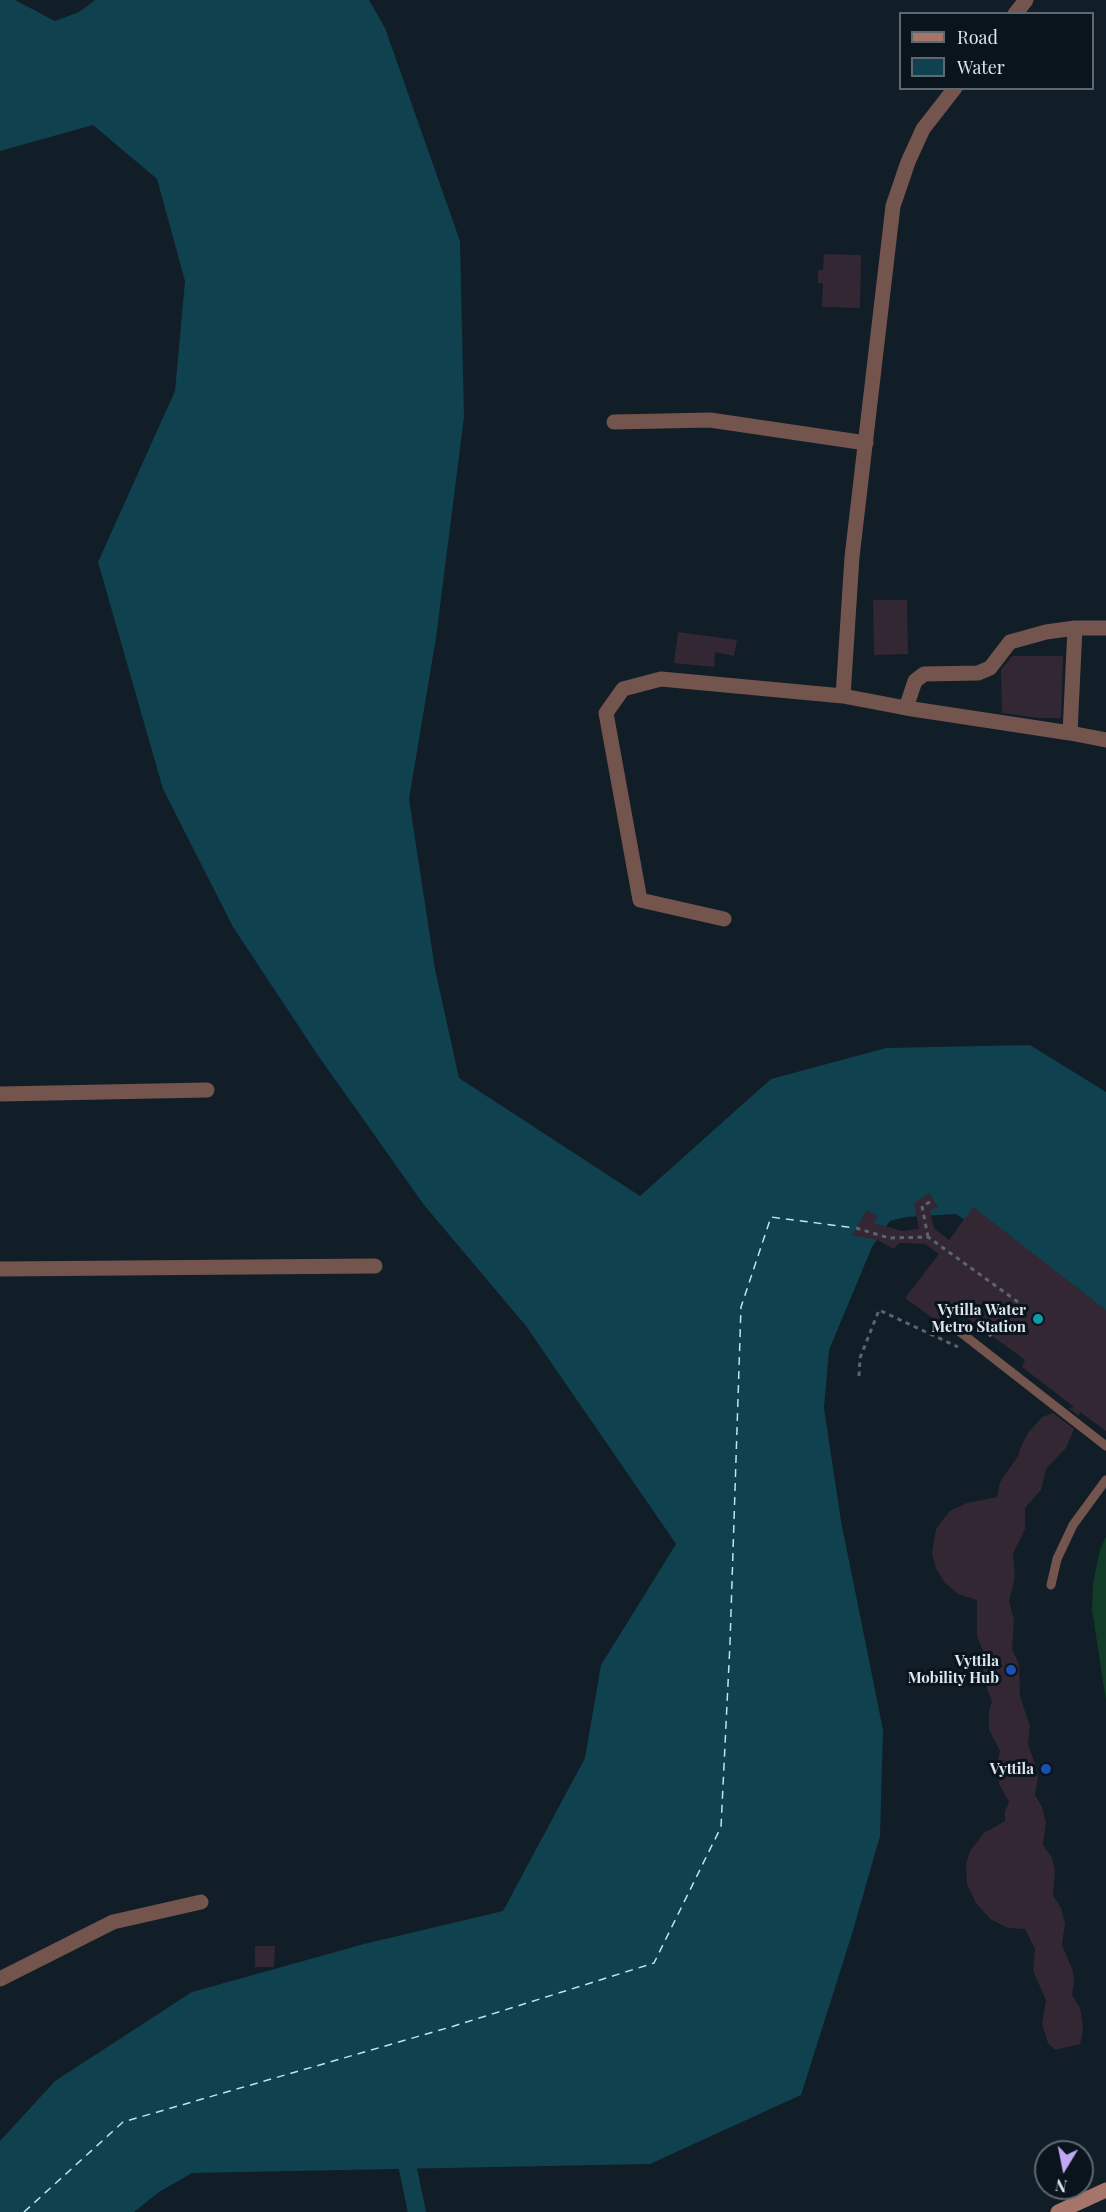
<!DOCTYPE html>
<html>
<head>
<meta charset="utf-8">
<style>
	body { margin:0 }
	#map { position:relative; width:1106px; height:2212px; overflow:hidden; background:#111d27; font-family:"Playfair Display",serif }
	canvas { display:block }
	.legend { position:absolute; left:899px; top:12px; width:195px; height:78px; box-sizing:border-box; background:#09141d; border:2px solid #5e6870; margin:0; padding:8px 10px; list-style:none; font-size:18px; color:#dde5ec }
	.legend li { display:flex; align-items:center; gap:12px; height:30px }
	.legend b { width:30px; border:2px solid #5e6870 }
	.north { position:absolute; left:1034px; top:2140px; width:60px; height:60px; box-sizing:border-box; background:#09141d; border:2px solid #5e6870; border-radius:50%; rotate:190deg; font-size:16px; font-weight:700; line-height:24px; text-align:center; color:#dde5ec }
	.north::after { content:''; display:block; margin:auto; width:21px; height:27px; background:#c1a8f3; clip-path:polygon(50% 0,100% 100%,50% 72%,0 100%) }
</style>
</head>
<body>
<div id="map">
<canvas width="1106" height="2212"></canvas>
<ul class="legend">
<li><b style="height:8px;background:#a57569"></b>Road</li>
<li><b style="height:16px;background:#0f414f"></b>Water</li>
</ul>
<div class="north">N</div>
</div>
<script>
const context = document.querySelector('canvas').getContext('2d');
context.lineJoin = 'round';
function fillPath(path, color) { context.fillStyle = color; context.fill(path, 'evenodd'); }
const poly = rows => new Path2D(rows.map(r => 'M' + r).join(''));
function stroke(path, color, width, dash) { context.strokeStyle = color; context.lineWidth = width; context.lineCap = dash ? 'butt' : 'round'; context.setLineDash(dash || []); context.stroke(path); }
function label(font, color, halo, rows, align = 'center') {
  context.font = font + ' "Playfair Display",serif'; context.lineWidth = 6; context.setLineDash([]); context.textBaseline = 'middle'; context.strokeStyle = halo; context.fillStyle = color; for (const [text, x, y, turn = 0] of rows) {
    context.save(); context.translate(x, y); context.rotate((+turn || 0) * Math.PI / 180); context.textAlign = isNaN(turn) ? turn : align; if (halo) context.strokeText(text, 0, 0); context.fillText(text, 0, 0); context.restore();
  }
}
const green = poly([
	[1106,1536,1106,1701,1092,1610,1093,1583,1100,1550]
]);
const water = poly([
	[0,0,15,0,55,21,79,12,95,0,369,0,385,28,460,241,464,417,436,638,409,799,435,969,459,1078,640,1196,771,1079,886,1048,1030,1045,1106,1092,1106,1322,1042,1274,956,1214,906,1217,890,1221,872,1247,829,1350,824,1408,841,1521,883,1730,880,1836,852,1934,801,2095,650,2164,192,2173,159,2192,134,2212,0,2212,0,2141,55,2081,192,1992,364,1944,503,1911,585,1758,601,1665,676,1544,526,1326,424,1205,317,1054,233,927,163,789,98,562,175,391,185,281,157,179,93,125,0,151]
]);
const canal = poly([
	[408,2169,417,2212]
]);
const ferry = poly([
	[24,2212,123,2122,454,2026,654,1963,721,1827,730,1643,741,1307,771,1217,855,1228]
]);
const building = poly([
	[824,254,861,255,860,308,822,307,823,283,818,283,818,270,823,270],
	[873,600,907,600,908,654,874,655],
	[678,632,737,640,734,656,715,652,714,667,674,663],
	[1012,656,1063,656,1061,718,1038,718,1002,713,1001,670],
	[929,1193,938,1207,930,1211,934,1228,949,1240,973,1207,1106,1310,1106,1431,1080,1412,1079,1416,1069,1408,1074,1407,1022,1367,1025,1360,958,1311,945,1327,905,1298,939,1254,925,1244,899,1243,894,1249,877,1240,852,1235,867,1210,878,1216,874,1223,902,1231,919,1229,914,1203],
	[1053,1413,1074,1429,1066,1448,1046,1469,1041,1490,1025,1508,1025,1529,1013,1554,1015,1577,1009,1601,1014,1620,1012,1649,1019,1664,1020,1696,1030,1726,1028,1744,1037,1770,1038,1777,1035,1795,1042,1807,1046,1822,1043,1845,1052,1858,1055,1871,1053,1895,1061,1908,1065,1923,1062,1945,1073,1971,1074,1981,1072,1995,1080,2008,1082,2020,1083,2031,1080,2044,1055,2050,1048,2043,1042,2024,1046,2000,1033,1971,1035,1949,1025,1929,1008,1928,990,1919,976,1903,967,1884,966,1864,970,1851,984,1833,1005,1821,1005,1811,1009,1802,999,1784,997,1764,1000,1751,989,1730,989,1710,992,1702,982,1674,983,1651,977,1636,977,1600,958,1594,945,1583,936,1569,932,1553,936,1529,945,1517,950,1511,967,1503,997,1497,1000,1482,1018,1456,1022,1444,1028,1433,1042,1417],
	[255,1946,275,1946,274,1967,255,1967]
]);
const path = poly([
	[856,1228,889,1238,928,1237,1018,1302,988,1338],
	[928,1237,922,1206,930,1202],
	[859,1376,860,1358,879,1310,958,1347]
]);
const lane = poly([
	[955,1328,1106,1446],
	[1051,1585,1057,1559,1073,1525,1106,1480]
]);
const street = poly([
	[1015,14,1026,0],
	[955,88,923,129,908,162,893,206,852,557,843,696,906,708,1070,733,1106,740],
	[614,422,710,420,866,443],
	[906,708,915,681,924,674,978,673,990,668,1010,642,1046,632,1075,628],
	[1070,733,1075,628,1106,628],
	[724,919,640,900,606,713,623,689,661,679,843,696],
	[0,1094,207,1090],
	[0,1269,375,1266],
	[0,1979,113,1922,201,1902]
]);
const secondary = poly([
	[1058,2212,1106,2190]
]);
const markers = [
	[1038,1319,6,"#0f9aa8"],
	[1011,1670,6,"#1a4fb4"],
	[1046,1769,6,"#1a4fb4"]
];
const poiNames = [
	["Vytilla Water",1026,1310],
	["Metro Station",1026,1327],
	["Vyttila",999,1661],
	["Mobility Hub",999,1678],
	["Vyttila",1034,1769]
];
fillPath(green, '#103c28');
fillPath(water, '#0f414f');
stroke(canal, '#0f414f', 18);
stroke(ferry, '#b9e5f4', 1.5, [8, 6]);
fillPath(building, '#322733');
stroke(path, '#5a656e', 3, [4.5, 4.5]);
stroke(lane, '#73554d', 9);
stroke(street, '#73554d', 15);
stroke(secondary, '#a57569', 15);
for (const [x, y, r, color] of markers) { const dot = new Path2D(); dot.arc(x, y, r, 0, 2 * Math.PI); context.fillStyle = color; context.fill(dot); stroke(dot, '#09141d', 2); }
label('bold 15px', '#dde5ec', '#09141d', poiNames, 'right');
</script>
</body>
</html>
